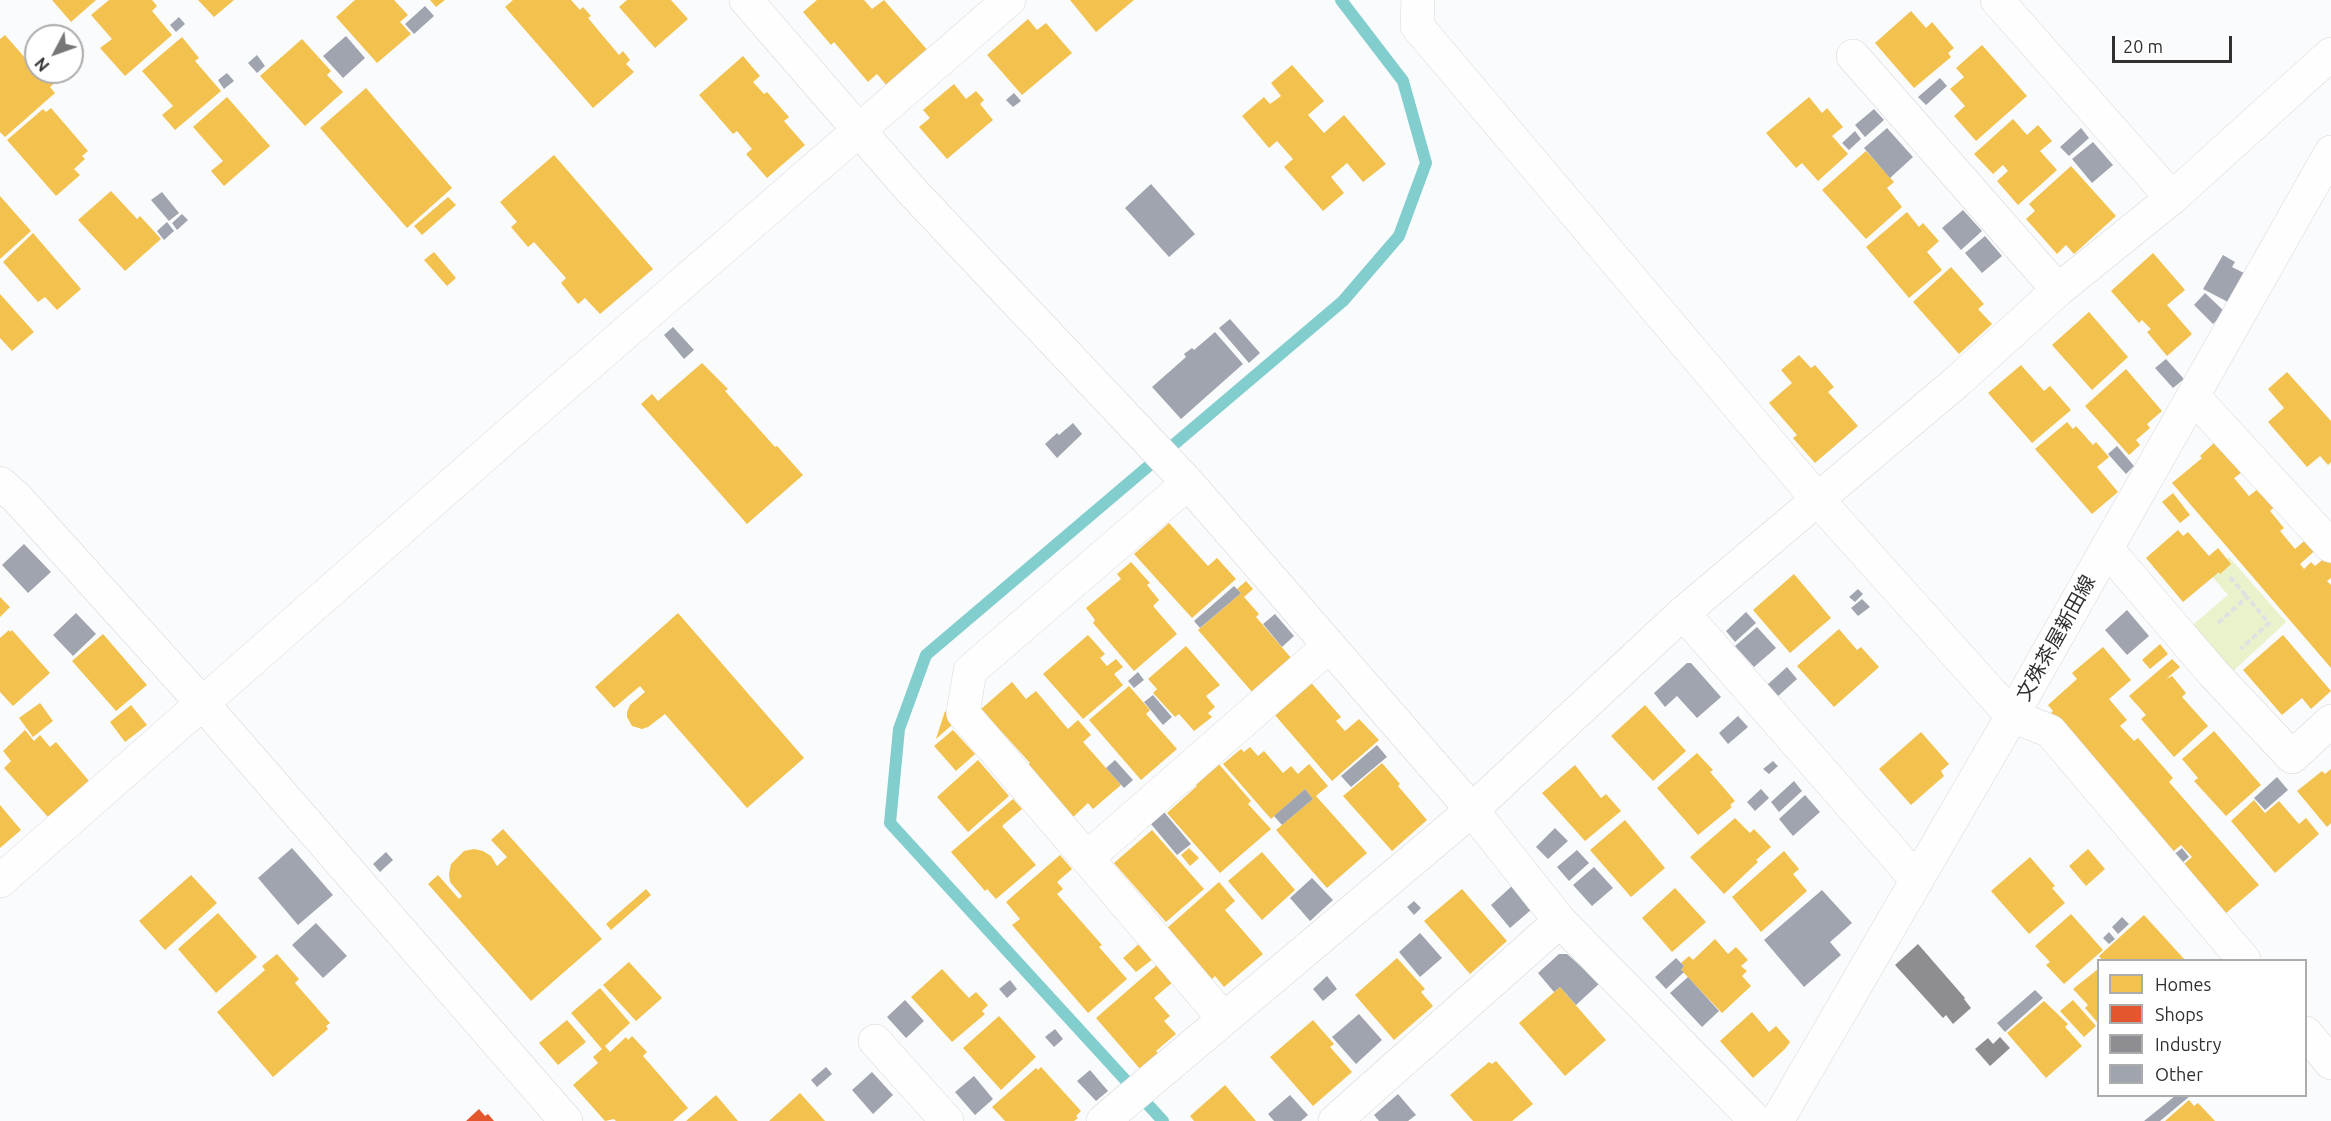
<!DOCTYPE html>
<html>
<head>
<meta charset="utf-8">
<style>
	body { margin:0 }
	#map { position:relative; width:2331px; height:1121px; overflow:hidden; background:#fafbfc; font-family:Ubuntu,sans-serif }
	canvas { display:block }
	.legend { position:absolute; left:2097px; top:959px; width:210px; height:138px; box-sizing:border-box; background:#fff; border:2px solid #acacad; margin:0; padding:8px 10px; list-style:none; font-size:18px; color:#303031 }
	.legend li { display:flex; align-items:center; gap:12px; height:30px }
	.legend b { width:30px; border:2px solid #acacad }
	.north { position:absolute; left:24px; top:24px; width:60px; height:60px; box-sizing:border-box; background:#fff; border:2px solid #acacad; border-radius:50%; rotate:229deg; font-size:16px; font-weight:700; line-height:24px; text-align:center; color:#303031 }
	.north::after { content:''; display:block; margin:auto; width:21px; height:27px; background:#777778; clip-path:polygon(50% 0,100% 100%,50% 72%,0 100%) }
	.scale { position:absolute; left:2112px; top:36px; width:120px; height:27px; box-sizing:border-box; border:3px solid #303031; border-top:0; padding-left:8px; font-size:18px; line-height:21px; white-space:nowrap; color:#303031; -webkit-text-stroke:4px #fff; paint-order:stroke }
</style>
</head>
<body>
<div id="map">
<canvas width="2331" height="1121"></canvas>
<ul class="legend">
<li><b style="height:16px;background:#f2c14e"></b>Homes</li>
<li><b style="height:16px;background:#e4572e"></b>Shops</li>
<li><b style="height:16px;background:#8d8d92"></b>Industry</li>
<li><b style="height:16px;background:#a0a4af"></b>Other</li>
</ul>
<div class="north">N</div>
<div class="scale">20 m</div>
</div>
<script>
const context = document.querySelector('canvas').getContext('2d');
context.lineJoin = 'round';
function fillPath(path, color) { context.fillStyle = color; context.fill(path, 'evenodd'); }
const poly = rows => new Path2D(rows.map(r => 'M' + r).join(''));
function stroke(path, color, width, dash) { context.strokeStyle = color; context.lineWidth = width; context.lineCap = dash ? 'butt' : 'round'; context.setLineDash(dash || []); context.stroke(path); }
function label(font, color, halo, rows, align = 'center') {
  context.font = font + ' Ubuntu,"Noto Sans JP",sans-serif'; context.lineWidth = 6; context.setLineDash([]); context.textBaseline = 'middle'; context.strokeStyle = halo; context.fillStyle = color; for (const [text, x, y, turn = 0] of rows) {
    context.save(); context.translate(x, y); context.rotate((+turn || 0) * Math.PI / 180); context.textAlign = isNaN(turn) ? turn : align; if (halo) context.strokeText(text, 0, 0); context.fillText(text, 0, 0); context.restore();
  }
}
const green = poly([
	[2229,557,2286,622,2230,674,2189,628,2228,595,2211,575]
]);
const homes = poly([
	[52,0,96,0,71,22],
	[109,0,152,0,157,6,152,11,172,35,125,76,100,48,112,39,91,15],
	[198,0,234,0,214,17],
	[355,0,394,0,408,15,400,22,411,34,377,63,336,17],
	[430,0,445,0,436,7],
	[513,0,571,0,580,10,583,7,591,16,588,18,619,55,623,51,630,60,626,64,634,72,593,108,505,7],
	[627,0,671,0,688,19,655,48,619,7],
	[817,0,864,0,872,9,884,0,929,52,888,87,877,74,868,82,834,42,831,45,803,12],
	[1070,0,1134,0,1096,32],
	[1911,11,1926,28,1932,22,1954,48,1948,53,1951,57,1914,88,1875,43],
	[1028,19,1037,30,1046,23,1072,53,1022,95,987,55],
	[5,35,26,59,36,50,36,72,54,72,59,79,50,87,55,93,5,137,0,132,0,39],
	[182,37,199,58,195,61,221,91,175,130,162,115,173,106,142,71],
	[302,39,331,71,327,75,343,92,305,126,260,76],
	[1982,45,2027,96,1976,141,1954,116,1965,106,1950,89,1964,77,1956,68],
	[743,56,760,76,753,82,764,94,767,92,789,117,784,121,805,145,767,178,746,154,752,149,737,131,733,134,699,95],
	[1292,65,1324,101,1308,115,1324,133,1344,115,1386,164,1363,182,1347,163,1331,177,1344,193,1323,211,1284,167,1293,159,1277,141,1269,148,1242,116,1264,97,1270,104,1281,96,1271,83],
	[954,84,966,99,976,91,984,100,980,104,993,120,947,159,919,127,930,118,923,110],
	[366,88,452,188,407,228,320,128],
	[227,97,270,146,224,186,211,171,223,161,193,127],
	[1809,97,1822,113,1827,108,1843,127,1832,136,1848,154,1818,181,1802,163,1796,168,1766,133],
	[51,108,88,151,82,156,85,159,74,169,80,175,56,196,7,140,43,109,46,112],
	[2013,119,2027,135,2038,125,2052,141,2040,151,2057,170,2018,205,1997,181,2008,171,2003,165,1993,174,1974,154],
	[1866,151,1894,182,1887,188,1902,207,1866,239,1822,190],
	[554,155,653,269,600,314,585,298,578,304,561,283,566,278,534,242,528,247,511,227,517,222,500,202],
	[2071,166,2116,216,2074,254,2066,245,2057,254,2026,219,2035,211,2029,204],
	[111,191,137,219,140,216,161,239,125,271,78,220],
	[0,196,31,231,0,259],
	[448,197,456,205,422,235,414,226],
	[1907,212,1919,227,1923,223,1939,241,1927,252,1942,270,1909,298,1866,247],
	[33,233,81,289,57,310,45,297,38,302,3,262],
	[434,252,456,278,447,286,424,260],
	[2153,253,2185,290,2167,305,2192,334,2167,356,2147,332,2151,329,2142,320,2139,323,2111,291],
	[1951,267,1984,304,1978,309,1992,324,1959,354,1913,302],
	[0,294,34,332,12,351,0,338],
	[2089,312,2128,357,2092,390,2052,345],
	[1799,355,1811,368,1815,365,1834,387,1828,392,1858,426,1815,463,1793,438,1797,435,1769,403,1792,383,1781,370],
	[702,363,728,389,725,391,775,447,777,446,803,475,747,524,641,404,652,394,658,401],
	[2021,365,2044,391,2050,386,2071,410,2032,443,1988,393],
	[2126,369,2162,411,2147,424,2150,428,2136,440,2140,445,2129,455,2085,406],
	[2287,372,2331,421,2331,462,2328,465,2320,456,2307,467,2268,422,2284,408,2268,389],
	[2067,422,2073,429,2076,426,2093,445,2096,442,2109,457,2097,467,2118,492,2092,514,2035,449],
	[2215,442,2241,473,2234,478,2249,496,2264,484,2280,502,2270,511,2284,528,2280,531,2295,549,2310,536,2319,547,2300,564,2304,569,2311,562,2315,566,2326,557,2331,564,2331,578,2327,581,2331,585,2331,668,2172,483,2202,458,2200,456],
	[2173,493,2190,515,2180,523,2162,502],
	[1169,523,1208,566,1217,558,1236,579,1192,618,1134,554],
	[2178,530,2183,536,2188,532,2209,556,2218,548,2231,564,2220,574,2219,572,2183,602,2146,558],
	[1131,562,1150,583,1147,585,1159,600,1153,606,1177,634,1134,671,1093,623,1095,620,1086,608,1121,579,1117,574],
	[1794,574,1831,618,1790,653,1753,610],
	[1246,581,1253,589,1244,597,1259,614,1256,617,1292,659,1253,693,1198,630,1241,593,1237,589],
	[0,597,10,607,0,617],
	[678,613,804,758,747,808,665,714,648,727,642,729,632,726,627,717,627,712,630,705,645,692,640,686,614,708,595,687],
	[1839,629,1857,650,1861,647,1879,667,1834,707,1797,666],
	[9,630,10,632,12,630,50,673,13,706,0,692,0,638],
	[103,634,147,685,116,711,72,661],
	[1088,635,1105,654,1100,658,1107,666,1116,659,1123,667,1114,674,1123,685,1083,719,1043,674],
	[2283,635,2331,691,2311,709,2302,698,2282,715,2243,670],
	[2160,644,2168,654,2150,669,2142,660],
	[1186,646,1220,685,1206,696,1215,707,1208,713,1212,717,1194,731,1179,714,1175,717,1153,693,1157,689,1148,679],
	[2103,647,2131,680,2109,699,2127,720,2120,726,2134,741,2138,738,2173,778,2169,782,2259,885,2219,919,2177,870,2192,857,2181,845,2169,855,2051,713,2053,711,2048,705,2077,679,2072,673],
	[2172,659,2180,667,2166,679,2172,676,2186,693,2182,697,2208,726,2174,757,2141,719,2146,715,2129,696],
	[1307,678,1341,717,1336,721,1345,731,1359,719,1379,740,1332,781,1274,714],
	[1012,682,1026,699,1036,691,1068,729,1078,720,1091,735,1083,742,1121,785,1093,809,1088,803,1071,819,1026,766,1030,763,981,709],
	[1129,686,1150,710,1146,714,1177,749,1141,780,1089,720],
	[40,703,53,721,33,737,19,718],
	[131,705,147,725,125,742,110,722],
	[1645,705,1686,751,1653,781,1611,736],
	[945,711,954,723,936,739],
	[25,730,34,741,40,735,50,747,56,742,89,781,48,817,4,768,11,761,3,751],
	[953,730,975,754,956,771,934,746],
	[2214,731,2261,785,2226,816,2194,781,2198,778,2182,759],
	[1921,732,1949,764,1941,771,1944,776,1911,805,1879,769],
	[1250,747,1258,756,1264,751,1283,773,1291,766,1298,774,1309,764,1328,786,1316,796,1367,853,1327,888,1276,830,1313,799,1305,789,1271,819,1223,764,1241,749,1244,752],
	[1697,753,1713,770,1710,772,1735,801,1730,805,1732,807,1698,835,1657,788],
	[978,760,1009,796,968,832,937,797],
	[1217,762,1251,801,1248,804,1271,829,1220,873,1167,813,1197,786,1193,782],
	[1382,763,1400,784,1398,786,1427,820,1392,851,1343,796],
	[1575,765,1601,798,1606,794,1621,811,1585,841,1542,793],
	[2331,769,2331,823,2327,827,2297,791,2322,771,2325,774],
	[1013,799,1022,809,1002,826,1036,865,996,899,987,889,985,891,951,852],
	[2254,800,2265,813,2279,801,2299,824,2306,818,2319,834,2275,873,2231,821],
	[0,805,21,830,0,848],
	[1735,818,1750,833,1754,829,1771,847,1756,860,1758,862,1724,894,1690,857],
	[1625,820,1665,868,1631,897,1590,850],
	[503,829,602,939,531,1001,428,884,438,875,459,899,462,896,450,882,449,874,451,864,464,851,474,849,483,851,491,856,497,866,507,857,491,840],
	[1152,830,1204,889,1166,922,1114,863],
	[1189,848,1199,858,1190,866,1181,855],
	[2088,849,2105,869,2086,886,2069,866],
	[1784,851,1799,869,1793,874,1807,891,1761,932,1732,897],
	[1262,852,1295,890,1262,920,1228,881],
	[1060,855,1072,869,1057,882,1063,889,1057,894,1102,945,1099,947,1127,979,1088,1013,1012,925,1020,919,1006,902],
	[2030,857,2055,886,2052,888,2065,903,2029,934,1991,891],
	[191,875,217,903,165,950,139,921],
	[1219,882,1235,901,1225,910,1263,954,1224,987,1215,976,1211,980,1166,929],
	[1675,888,1706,922,1672,952,1642,918],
	[646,889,651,895,611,930,606,924],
	[1462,889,1507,941,1470,974,1424,921],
	[218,913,257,957,216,993,178,949],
	[2071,914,2103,950,2064,984,2046,965,2050,962,2035,946],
	[2144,915,2185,960,2102,960,2099,956],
	[1715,939,1728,954,1736,947,1748,960,1741,966,1747,971,1742,976,1751,986,1722,1013,1681,970,1684,966,1681,963,1689,956,1693,960],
	[1140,943,1153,959,1136,972,1123,958],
	[277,954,299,979,295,983,330,1023,326,1026,328,1029,273,1077,217,1012,265,970,262,966],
	[1397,958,1425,989,1421,992,1433,1006,1394,1040,1355,995],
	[629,962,662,998,636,1021,603,985],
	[1158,964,1173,982,1154,998,1170,1016,1164,1021,1176,1034,1156,1051,1159,1054,1141,1070,1096,1018],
	[942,969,969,998,976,992,988,1005,982,1011,985,1014,952,1042,911,997],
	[2098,969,2098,1023,2085,1008,2088,1005,2073,989],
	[1560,987,1606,1040,1565,1076,1519,1023],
	[600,988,630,1023,605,1046,610,1052,626,1037,628,1040,632,1036,647,1052,643,1056,688,1108,673,1121,616,1121,614,1119,605,1121,573,1085,598,1063,593,1057,602,1049,571,1013],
	[2073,1000,2096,1026,2084,1037,2060,1011],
	[2044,1001,2068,1024,2065,1027,2082,1046,2046,1078,2007,1033],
	[1752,1012,1769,1032,1776,1026,1790,1042,1785,1049,1753,1078,1720,1041],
	[999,1016,1036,1057,1001,1090,963,1048],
	[567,1020,586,1042,558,1065,539,1043],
	[1313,1020,1334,1044,1330,1047,1352,1072,1313,1106,1270,1057],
	[1496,1061,1533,1104,1512,1121,1473,1121,1450,1095,1489,1062,1492,1064],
	[1041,1067,1081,1111,1076,1116,1078,1118,1074,1121,1005,1121,992,1107,1036,1068,1038,1070],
	[1225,1085,1256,1121,1194,1121,1190,1116],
	[800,1093,825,1121,769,1121],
	[716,1095,738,1121,686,1121],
	[2189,1100,2194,1106,2198,1103,2215,1121,2165,1121]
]);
const shops = poly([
	[479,1109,485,1116,488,1114,494,1121,466,1121]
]);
const industry = poly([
	[1918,944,1965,998,1964,999,1971,1008,1953,1024,1946,1015,1943,1018,1895,965],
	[2000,1037,2010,1048,1990,1066,1975,1049,1988,1038,1993,1044]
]);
const stream = poly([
	[1163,1121,890,823,899,729,926,655,1343,301,1399,236,1426,163,1403,81,1341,0]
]);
const building = poly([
	[425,6,434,16,414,34,405,24],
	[179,17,185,24,176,32,170,25],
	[346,36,365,58,343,78,323,56],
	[257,55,265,66,257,73,248,63],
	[227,73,234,81,224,89,218,80],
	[1940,78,1947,86,1926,105,1918,97],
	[1014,93,1021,101,1013,107,1006,100],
	[1874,109,1884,120,1865,137,1855,125],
	[1887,128,1913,157,1890,178,1864,148],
	[2081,128,2089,138,2069,156,2060,147],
	[1855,131,1861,139,1849,150,1842,143],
	[2093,142,2113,165,2092,183,2072,159],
	[1151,184,1195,234,1169,257,1125,208],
	[162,192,179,213,169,221,151,200],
	[1963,210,1982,231,1961,250,1942,228],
	[182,214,188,220,177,230,172,223],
	[167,222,174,231,164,240,157,231],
	[1985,236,2002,256,1982,273,1965,253],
	[2223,255,2235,262,2232,267,2244,273,2228,302,2203,289],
	[2205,293,2225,312,2213,324,2194,305],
	[1230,319,1260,353,1249,363,1219,328],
	[673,327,694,350,684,359,664,335],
	[1215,332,1243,364,1181,419,1152,387,1186,357,1184,354,1192,348,1194,350],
	[2166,359,2184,379,2173,388,2155,368],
	[1073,423,1082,434,1057,458,1045,444,1057,433,1059,435],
	[2117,446,2134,466,2126,474,2108,454],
	[24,544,51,572,28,593,2,565],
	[1234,586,1241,593,1200,628,1194,621],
	[1858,589,1863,594,1855,602,1849,597],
	[1862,599,1870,607,1858,616,1851,608],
	[2127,610,2149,636,2127,655,2105,630],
	[1746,612,1756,623,1735,642,1726,631],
	[76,613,96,634,73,656,53,635],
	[1275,614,1294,636,1282,647,1263,624],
	[1757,627,1776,648,1754,667,1735,646],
	[1687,663,1691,663,1721,697,1697,718,1677,696,1665,707,1654,693],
	[1787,667,1797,679,1777,697,1767,685],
	[1138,672,1144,680,1134,688,1128,681],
	[1153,695,1172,717,1163,725,1144,702],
	[1738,716,1748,727,1728,744,1719,733],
	[1377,745,1387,757,1351,787,1341,776],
	[1115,760,1133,780,1124,788,1106,768],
	[1773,761,1778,766,1769,774,1763,769],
	[2277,777,2288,790,2265,810,2254,798],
	[1794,781,1802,791,1779,812,1771,802],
	[1305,789,1313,799,1282,825,1274,816],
	[1761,789,1769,798,1755,811,1747,802],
	[1805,795,1820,812,1793,836,1779,819],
	[1164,812,1191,844,1177,855,1151,824],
	[1555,828,1568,841,1548,859,1536,847],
	[292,848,333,895,298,925,258,878],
	[2182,848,2189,857,2174,870,2166,861],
	[1577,850,1589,863,1569,881,1557,867],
	[386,852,393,860,380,872,373,864],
	[1594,867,1613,888,1592,906,1573,885],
	[1312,878,1333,900,1310,921,1290,898],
	[1512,886,1532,909,1510,928,1491,905],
	[1822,890,1852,923,1830,942,1841,955,1804,987,1764,940],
	[1414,901,1421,908,1414,915,1407,907],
	[2122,917,2129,924,2118,934,2112,927],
	[316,923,347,956,323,978,292,945],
	[2109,932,2115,939,2109,944,2103,938],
	[1420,933,1442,958,1420,977,1399,952],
	[1559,954,1567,954,1600,983,1576,1005,1560,987,1554,992,1538,973],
	[1676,958,1684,966,1681,970,1684,972,1666,989,1655,977],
	[1327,976,1337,989,1323,1001,1313,989],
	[1688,977,1719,1011,1702,1027,1670,993],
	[1010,980,1017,989,1007,998,999,989],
	[2035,990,2043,998,2005,1032,1997,1023],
	[905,1000,924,1021,906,1038,887,1017],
	[1359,1014,1382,1040,1356,1064,1332,1037],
	[1055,1029,1063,1039,1054,1047,1045,1037],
	[826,1067,832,1074,817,1087,811,1080],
	[1090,1070,1108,1091,1096,1101,1077,1081],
	[872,1072,893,1095,873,1114,852,1090],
	[974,1076,993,1099,975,1115,955,1092],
	[1398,1094,1416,1115,1408,1121,1379,1121,1374,1115],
	[1290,1095,1308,1115,1301,1121,1274,1121,1268,1114],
	[2175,1096,2190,1096,2160,1121,2144,1121]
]);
const path = poly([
	[2230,577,2247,597],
	[2218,623,2247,597,2269,623,2241,649]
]);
const minor = poly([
	[746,0,910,189,1188,483,1472,810,1560,921,1756,1121],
	[1418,0,1417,26,1818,500,2012,716,2050,731,2244,960],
	[1997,0,2172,198],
	[1853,56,2058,290],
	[2193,396,2331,546],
	[0,483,17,498,203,704,566,1121],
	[1188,483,970,671,963,713,1224,1019],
	[2107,549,2213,673,2292,757,2331,721],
	[1683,613,1917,880],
	[1087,858,1329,646],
	[0,881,525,420,1009,0],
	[2306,1033,2331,1063],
	[875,1041,947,1121],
	[1103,1121,1472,810,1683,613,1959,380,2058,290,2172,198,2331,54],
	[1335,1121,1560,921]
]);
const major = poly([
	[1777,1121,2012,716,2331,152]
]);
const streetNames = [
	["文殊茶屋新田線",2056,638,-61]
];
fillPath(green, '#e9f2ca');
fillPath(homes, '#f2c14e');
fillPath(shops, '#e4572e');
fillPath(industry, '#8d8d92');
stroke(stream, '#82cecf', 12);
fillPath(building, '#a0a4af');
stroke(minor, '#d6d7d8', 34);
stroke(major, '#d6d7d8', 34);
stroke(path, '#e0e1e2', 4, [6, 3]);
stroke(minor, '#fefeff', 33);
stroke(major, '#fefeff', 33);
label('20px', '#303031', '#fff', streetNames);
</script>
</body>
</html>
